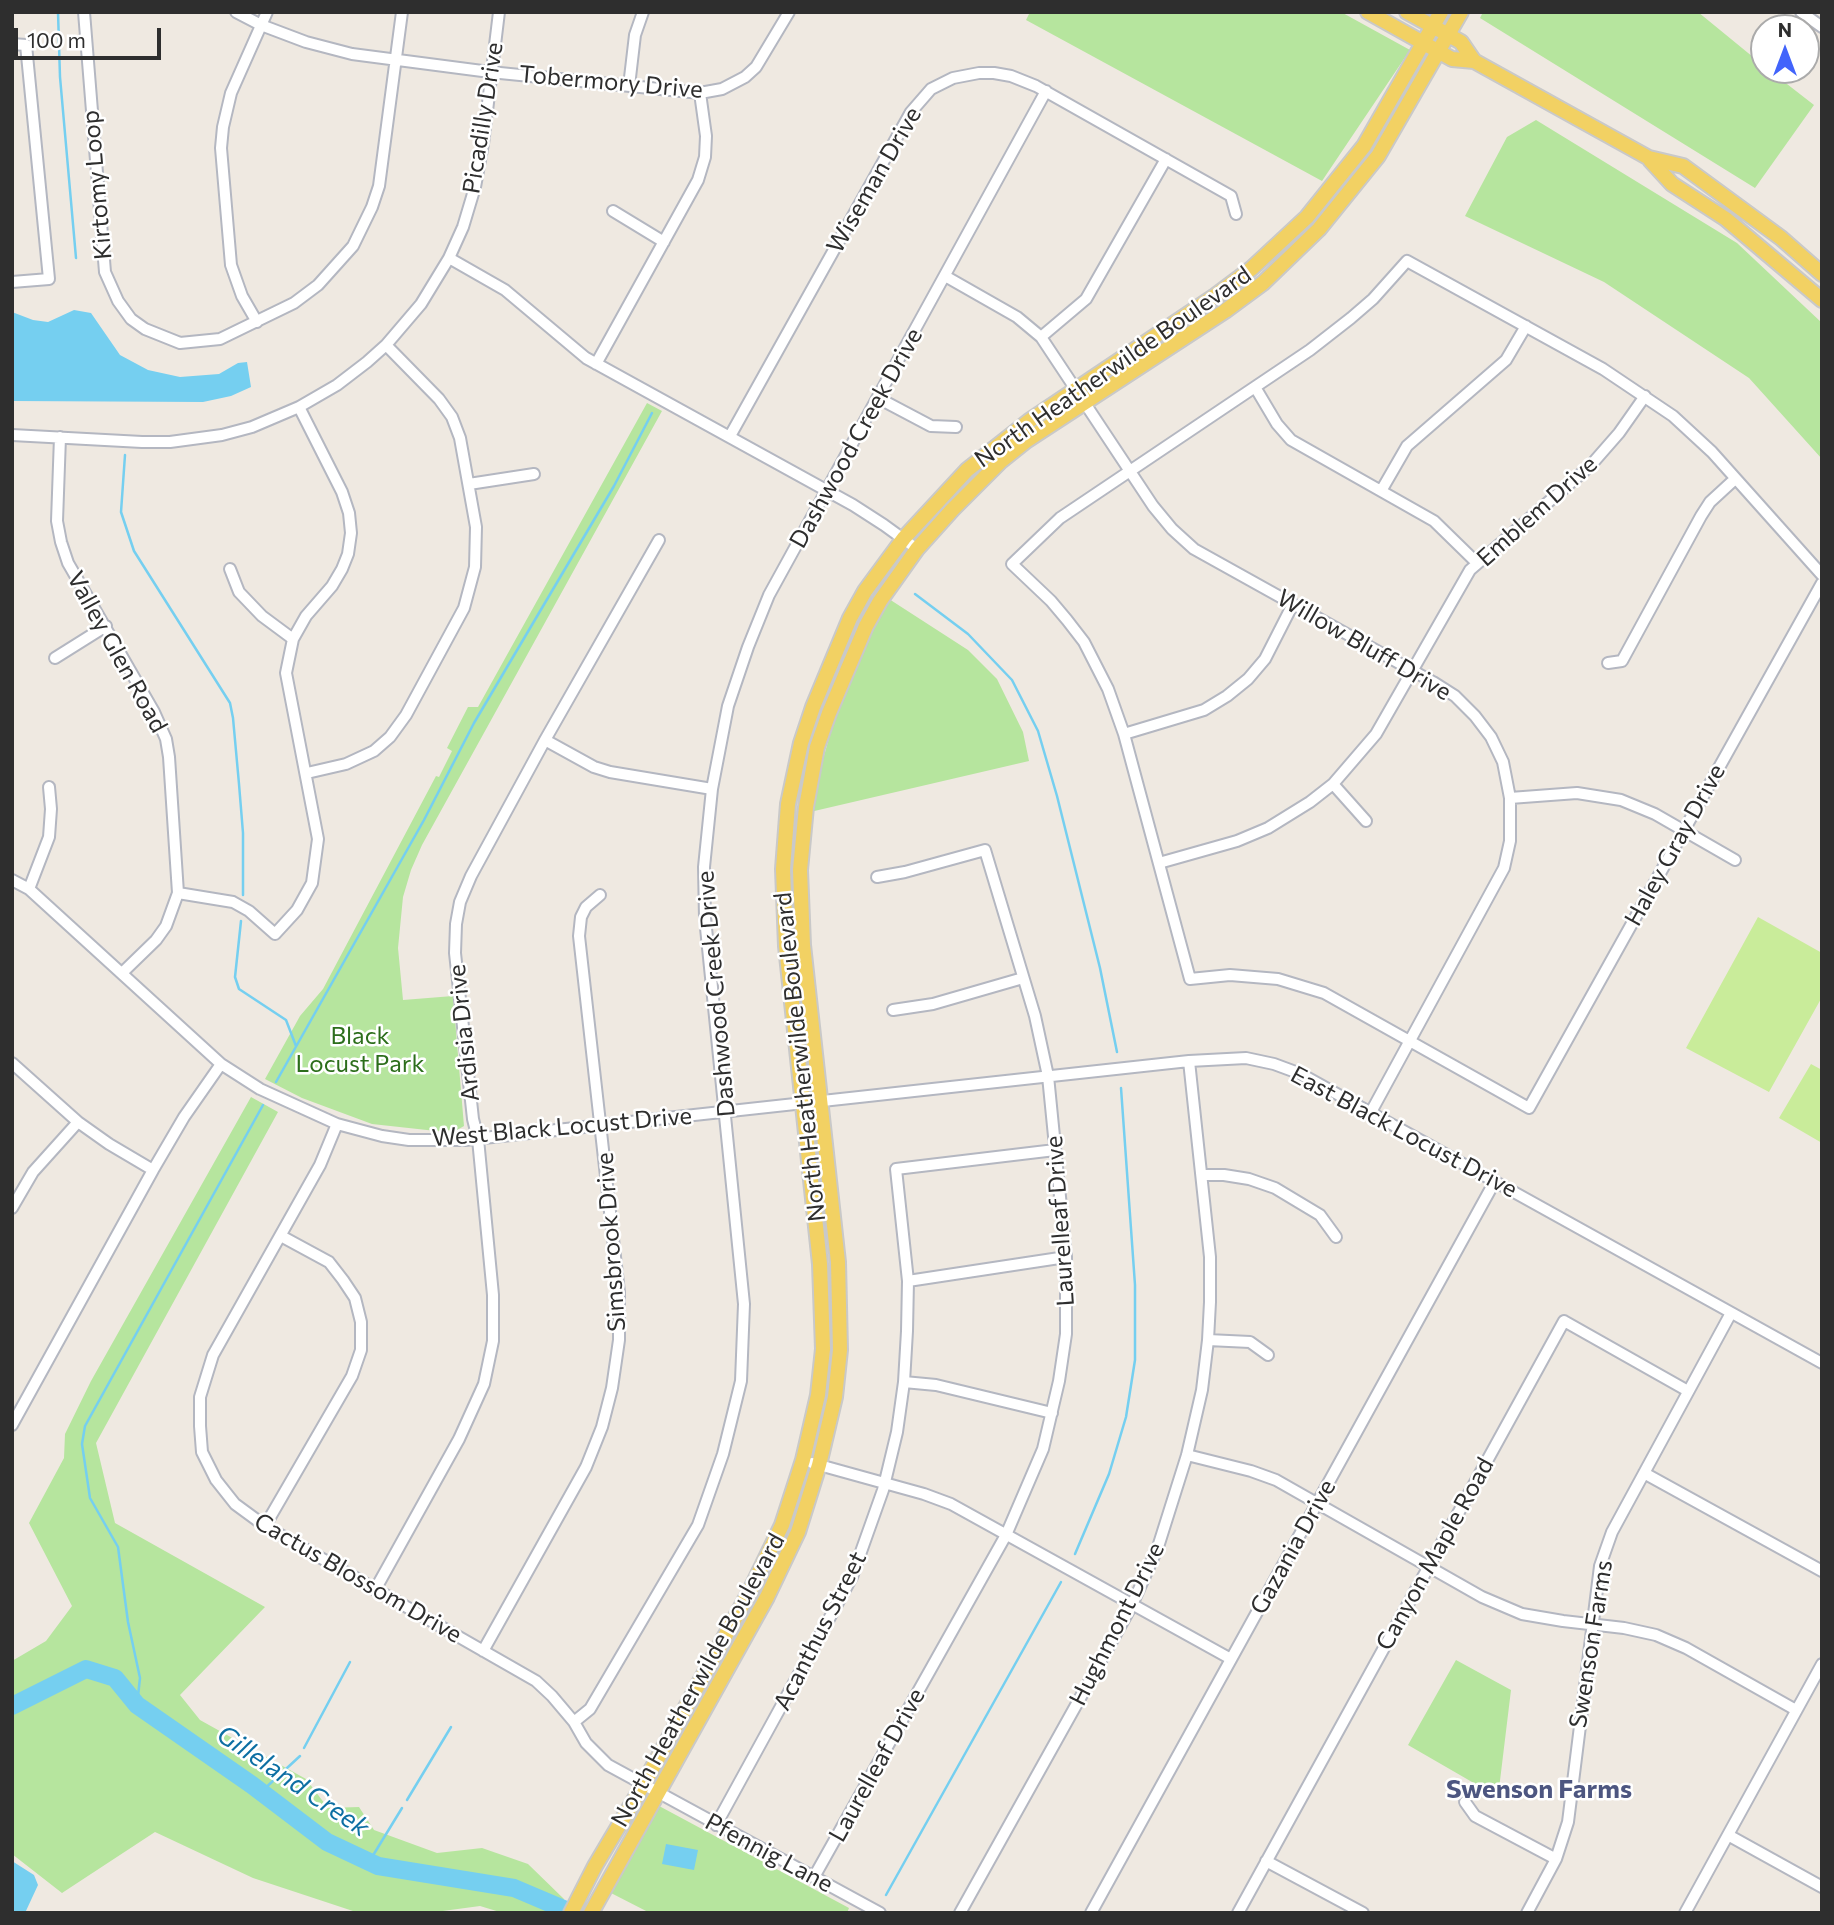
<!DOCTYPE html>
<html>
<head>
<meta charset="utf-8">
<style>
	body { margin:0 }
	#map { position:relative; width:1834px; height:1925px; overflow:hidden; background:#efe9e1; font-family:Commissioner,sans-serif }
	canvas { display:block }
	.frame { position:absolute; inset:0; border:14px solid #2e2e2e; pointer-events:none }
	.north { position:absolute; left:1750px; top:14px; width:70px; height:70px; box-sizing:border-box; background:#fff; border:2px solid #ababab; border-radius:50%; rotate:0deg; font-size:19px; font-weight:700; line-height:28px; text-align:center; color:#2e2e2e }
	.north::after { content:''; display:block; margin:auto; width:24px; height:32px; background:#4264fb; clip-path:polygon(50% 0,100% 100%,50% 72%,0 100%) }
	.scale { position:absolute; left:14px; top:28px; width:147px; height:32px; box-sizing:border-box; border:4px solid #2e2e2e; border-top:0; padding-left:9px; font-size:21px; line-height:24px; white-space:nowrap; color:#2e2e2e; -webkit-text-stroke:5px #fff; paint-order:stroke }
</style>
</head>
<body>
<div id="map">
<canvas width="1834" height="1925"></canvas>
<div class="frame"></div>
<div class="north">N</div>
<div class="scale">100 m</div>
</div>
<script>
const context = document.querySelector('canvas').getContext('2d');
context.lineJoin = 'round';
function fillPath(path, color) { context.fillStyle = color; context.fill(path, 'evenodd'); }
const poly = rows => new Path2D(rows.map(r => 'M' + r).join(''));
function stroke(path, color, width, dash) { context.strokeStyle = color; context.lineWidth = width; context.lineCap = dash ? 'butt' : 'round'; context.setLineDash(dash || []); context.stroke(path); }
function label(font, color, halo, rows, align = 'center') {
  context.font = font + ' Commissioner,sans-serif'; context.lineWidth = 5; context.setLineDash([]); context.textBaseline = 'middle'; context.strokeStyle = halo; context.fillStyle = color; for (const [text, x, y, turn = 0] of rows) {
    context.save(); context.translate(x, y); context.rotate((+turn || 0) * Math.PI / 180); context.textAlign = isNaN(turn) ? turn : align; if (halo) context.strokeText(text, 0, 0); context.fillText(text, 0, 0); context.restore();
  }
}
const green = poly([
	[1030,12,1341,12,1410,50,1322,181,1026,20],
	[1483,12,1698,12,1764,66,1764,70,1769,70,1814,105,1755,188,1480,18],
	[1536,120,1737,243,1822,323,1822,459,1749,378,1604,282,1465,216,1507,137],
	[647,403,662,411,422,845,411,870,403,897,398,948,403,1000,453,996,464,1126,457,1130,436,1131,372,1124,302,1098,265,1079,300,1016,323,989,436,776,439,777,452,751,447,748,468,707,478,707],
	[889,599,968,650,997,679,1023,732,1029,761,810,812,818,777,842,692,863,646],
	[251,1097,278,1112,96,1443,115,1523,265,1607,180,1695,200,1720,306,1779,328,1808,359,1807,374,1830,437,1853,482,1848,528,1864,564,1899,557,1913,503,1913,480,1906,428,1913,359,1913,253,1878,155,1832,62,1893,12,1854,12,1661,46,1641,72,1606,29,1523,64,1458,65,1434,91,1381],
	[1456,1660,1511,1690,1498,1797,1408,1745],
	[658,1807,661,1807,849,1908,847,1913,650,1913,609,1892]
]);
const pitch = poly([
	[1758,917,1822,953,1822,997,1769,1092,1686,1048],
	[1811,1064,1822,1070,1822,1143,1779,1118]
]);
const water = poly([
	[74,310,91,313,120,355,148,370,180,377,219,374,238,363,247,362,251,387,231,396,203,402,12,401,12,312,33,320,48,322],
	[666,1844,698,1850,694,1870,662,1864],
	[12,1861,34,1875,38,1885,25,1913,12,1913]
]);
const stream = poly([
	[58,12,60,77,76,258],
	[125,455,121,512,134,551,230,703,233,718,239,784,243,833,243,895],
	[915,594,968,634,1012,680,1038,731,1057,796,1100,968,1117,1052],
	[241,921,235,977,239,989,286,1020,296,1046],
	[276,1082,424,820,474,723,614,486,652,413],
	[1075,1554,1109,1474,1126,1417,1135,1360,1135,1285,1121,1088],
	[137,1705,140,1678,128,1622,118,1547,90,1498,82,1444,85,1426,263,1105],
	[304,1748,350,1662],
	[261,1792,300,1756],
	[407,1800,451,1727],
	[369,1862,402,1808],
	[886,1895,1061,1582]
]);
const river = poly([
	[12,1706,86,1669,115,1678,137,1705,252,1785,327,1842,378,1866,514,1888,573,1913]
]);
const minor = poly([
	[84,12,105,272,118,301,131,319,145,329,180,343,220,339,294,303,318,285,353,246,372,207,379,186,402,12],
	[236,12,261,25,306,42,352,54,490,72,700,93,722,89,745,77,756,67,789,12],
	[1801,12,1822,27],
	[12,44,26,45,49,279,12,282],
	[629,86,635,35,643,12],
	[613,211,664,242],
	[449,258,505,290,586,358,853,505,884,525,917,549],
	[945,276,1017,317,1041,337,1153,506,1172,529,1194,549,1433,682,1455,696,1475,716,1491,737,1503,762,1510,798,1510,841,1504,868,1371,1112],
	[257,322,242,296,231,265,221,148,223,127,231,93,267,12],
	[1041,337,1086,299,1166,159],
	[596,364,698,180,705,157,706,136,700,93],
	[1255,387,1277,424,1291,440,1434,521,1477,563],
	[878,398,931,426,956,427],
	[12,435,142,442,170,442,222,435,252,427,299,407,337,385,367,362,386,345,421,304,449,258,463,227,475,187,483,144,499,12],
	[730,436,911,112,931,89,953,78,979,73,994,73,1011,76,1036,86,1231,196,1236,214],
	[60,437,57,521,61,542,68,563,154,712,166,739,169,757,178,893,166,926,156,940,122,973],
	[469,484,534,474],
	[1381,491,1407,446,1506,360,1526,326],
	[230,569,239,592,262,616,293,639],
	[1822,575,1712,452,1673,416,1603,369,1407,261,1373,299,1351,318,1310,350,1060,518,1012,564,1051,601,1067,620,1084,642,1108,689,1124,734,1190,979,1230,975,1278,979,1324,993,1529,1108,1822,583],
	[55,658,106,626],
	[1608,663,1622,661,1701,516,1710,502,1735,479],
	[1124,734,1204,710,1227,696,1248,679,1265,659,1293,604],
	[545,740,594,767,610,772,712,789],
	[307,773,346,764,374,751,390,737,406,715,464,608,475,567,476,527,460,438,452,417,439,399,386,345],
	[1333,784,1366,821],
	[1510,798,1577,793,1621,800,1655,814,1735,860],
	[1159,863,1237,841,1268,828,1310,802,1333,784,1376,734,1470,570,1591,465,1619,433,1645,396],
	[12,880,29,889,221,1064,260,1089,337,1124,382,1136,409,1140,465,1140,1189,1061,1246,1058,1274,1064,1301,1074,1822,1363],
	[29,889,49,837,51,809,49,787],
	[178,893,233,902,249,911,275,934,297,910,312,883,318,839,286,673,293,639,306,616,332,586,342,569,348,554,351,533,349,513,342,492,299,407],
	[893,1010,933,1004,1023,978],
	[12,1063,78,1122,109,1144,153,1170],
	[337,1124,320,1165,213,1355,200,1397,200,1426,202,1452,216,1480,235,1504,265,1526,536,1681,552,1696,574,1722,586,1743,608,1765,880,1913],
	[1202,1175,1224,1175,1249,1179,1275,1188,1320,1215,1336,1237],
	[12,1208,33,1172,78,1122],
	[908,1281,1066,1257],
	[1208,1340,1250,1342,1268,1355],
	[904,1382,936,1385,1052,1413],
	[12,1425,153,1170,184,1117,221,1064],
	[1187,1455,1251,1471,1276,1480,1482,1597,1522,1614,1563,1621,1624,1628,1656,1635,1686,1648,1796,1710],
	[812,1463,924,1494,951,1504,1231,1659],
	[1644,1473,1822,1571],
	[265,1526,352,1376,361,1350,361,1322,355,1298,343,1280,329,1262,281,1236],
	[375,1590,459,1439,484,1384,493,1341,493,1295,478,1139,473,1119,455,953,456,924,460,902,471,876,545,740,659,540],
	[483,1651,586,1467,602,1427,612,1388,619,1340,619,1292,579,936,581,917,586,907,600,895],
	[574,1722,590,1709,698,1525,723,1454,741,1381,744,1304,705,918,704,867,712,789,728,706,748,647,769,595,1046,91],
	[1465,1802,1475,1816,1556,1859],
	[716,1825,852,1577,883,1490,897,1432,904,1382,907,1331,908,1281,896,1169,1055,1150],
	[1728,1835,1822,1887],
	[1266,1861,1363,1913],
	[814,1877,1006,1535,1043,1449,1059,1381,1066,1334,1066,1257,1048,1076,1035,1016,985,850,905,872,877,877],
	[960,1913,1132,1605,1158,1547,1187,1455,1202,1390,1208,1340,1210,1302,1210,1257,1189,1061],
	[1091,1913,1495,1181],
	[1238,1913,1564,1321,1688,1391],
	[1527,1913,1556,1859,1568,1822,1600,1566,1612,1532,1731,1313],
	[1685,1913,1822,1664]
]);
const major = poly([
	[1368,12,1452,59,1474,61,1649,158,1683,166,1781,238,1822,274],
	[1407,12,1461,42,1474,61],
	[1650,160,1672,184,1726,219,1822,300],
	[571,1913,595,1866,643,1785,751,1589,782,1525,803,1460,818,1395,823,1349,820,1264,786,946,783,869,788,804,801,743,813,707,850,618,865,591,904,538,967,470,1029,421,1215,296,1251,269,1307,217,1364,146,1441,12],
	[591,1913,767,1597,798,1532,819,1465,835,1397,840,1350,838,1262,803,945,800,870,806,807,817,747,829,713,866,626,880,601,917,549,952,510,1001,461,1026,441,1225,311,1263,283,1319,229,1378,156,1461,12]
]);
const streetNames = [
	["Tobermory Drive",611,82,5],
	["Picadilly Drive",483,118,-81],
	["Wiseman Drive",874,180,-60],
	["Kirtomy Loop",97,185,-95],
	["North Heatherwilde Boulevard",1113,367,-35],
	["Dashwood Creek Drive",856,438,-61],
	["Emblem Drive",1537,511,-42],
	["Willow Bluff Drive",1364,645,30],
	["Valley Glen Road",117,652,61],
	["Haley Gray Drive",1675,845,-61],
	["Dashwood Creek Drive",716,994,-95],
	["Ardisia Drive",464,1033,-96],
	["North Heatherwilde Boulevard",800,1057,-96],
	["West Black Locust Drive",562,1127,-5],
	["East Black Locust Drive",1404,1132,28],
	["Laurelleaf Drive",1060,1221,-94],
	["Simsbrook Drive",611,1242,-94],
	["Gazania Drive",1293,1547,-61],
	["Canyon Maple Road",1435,1554,-61],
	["Cactus Blossom Drive",358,1578,30],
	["Hughmont Drive",1117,1624,-63],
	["Acanthus Street",820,1631,-63],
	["Swenson Farms",1591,1644,-81],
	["North Heatherwilde Boulevard",698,1680,-61],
	["Laurelleaf Drive",877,1765,-61],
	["Pfennig Lane",769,1853,28]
];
const parkNames = [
	["Black",360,1036],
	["Locust Park",360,1064]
];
const waterNames = [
	["Gilleland Creek",293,1781,34]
];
const neighbourhoodNames = [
	["Swenson Farms",1539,1789]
];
fillPath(green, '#b6e59e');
fillPath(pitch, '#c9ec9a');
fillPath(water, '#75cff0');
stroke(stream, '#75cff0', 2.5);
stroke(river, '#75cff0', 18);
stroke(minor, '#b4b7c1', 14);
stroke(major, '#c9c9c9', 18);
stroke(minor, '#fff', 10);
stroke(major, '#f2d163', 14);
label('24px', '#2e2e2e', '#fff', streetNames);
label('24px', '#2c6e1b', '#fff', parkNames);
label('italic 26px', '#0d6fa3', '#fff', waterNames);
label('bold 26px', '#4d5680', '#fff', neighbourhoodNames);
</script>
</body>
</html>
